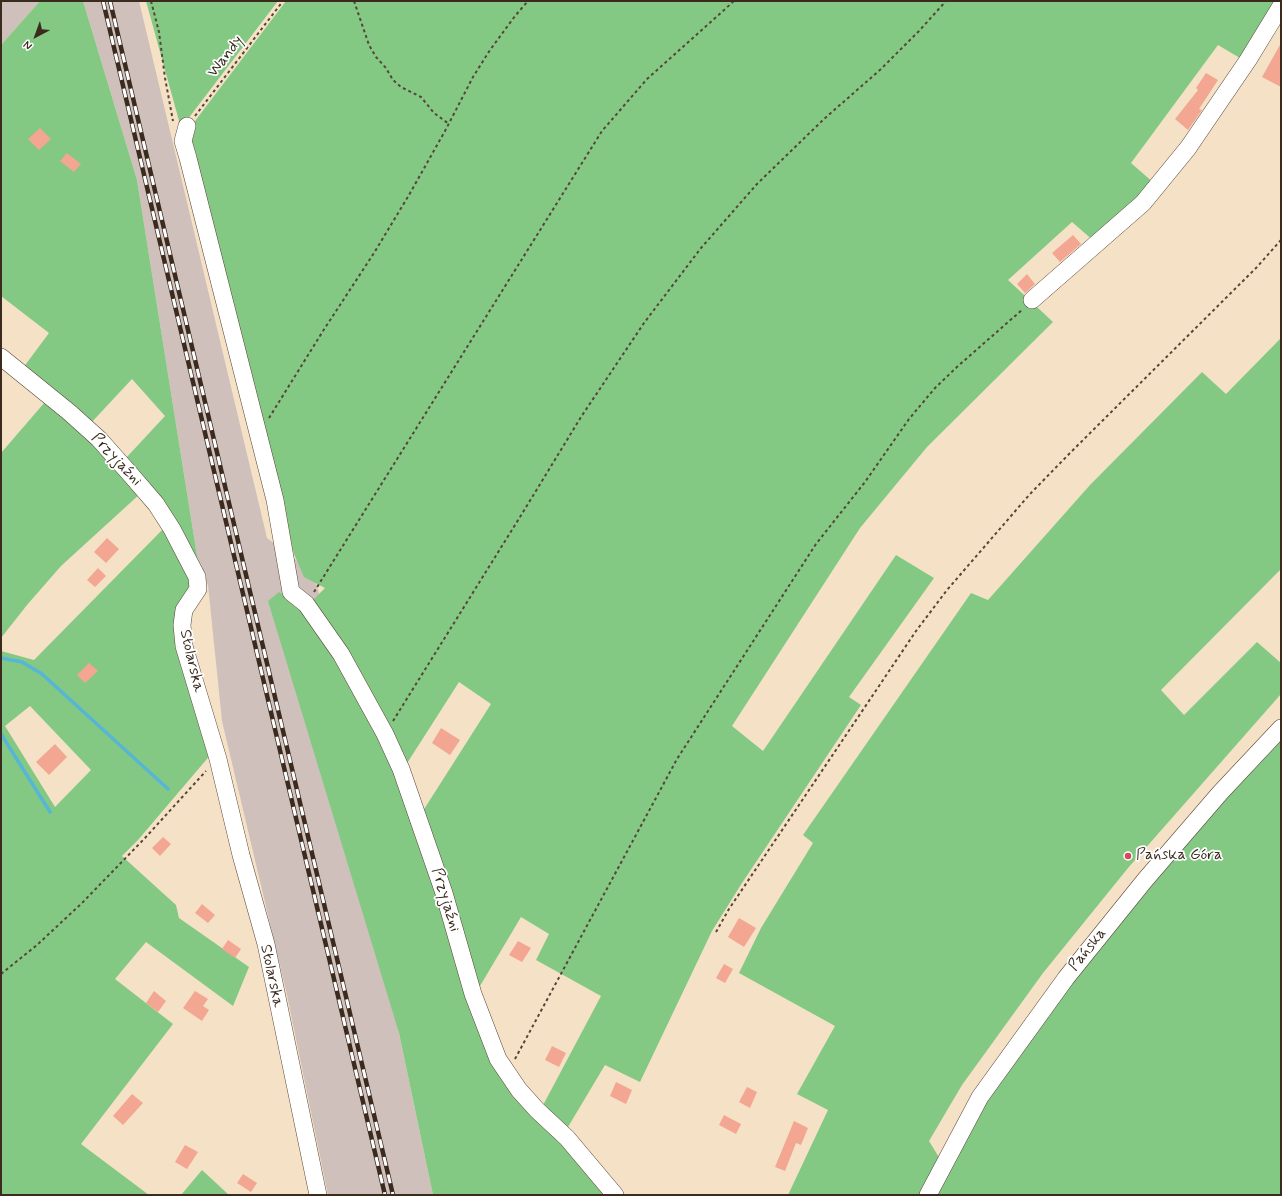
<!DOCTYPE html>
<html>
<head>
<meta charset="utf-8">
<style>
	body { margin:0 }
	#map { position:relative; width:1282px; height:1196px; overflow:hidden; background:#f5e1c6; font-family:Mynerve,sans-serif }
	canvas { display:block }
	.frame { position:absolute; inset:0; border:2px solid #3b2a1e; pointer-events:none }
	.north { position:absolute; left:16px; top:16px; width:40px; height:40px; -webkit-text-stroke:3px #fff; paint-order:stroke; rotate:221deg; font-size:11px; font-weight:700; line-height:16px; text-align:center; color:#3b2a1e }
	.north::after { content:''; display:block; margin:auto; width:14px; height:18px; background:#3b2a1e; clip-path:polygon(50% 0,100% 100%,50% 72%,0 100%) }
</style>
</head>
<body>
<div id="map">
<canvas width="1282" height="1196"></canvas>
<div class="frame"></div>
<div class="north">N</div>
</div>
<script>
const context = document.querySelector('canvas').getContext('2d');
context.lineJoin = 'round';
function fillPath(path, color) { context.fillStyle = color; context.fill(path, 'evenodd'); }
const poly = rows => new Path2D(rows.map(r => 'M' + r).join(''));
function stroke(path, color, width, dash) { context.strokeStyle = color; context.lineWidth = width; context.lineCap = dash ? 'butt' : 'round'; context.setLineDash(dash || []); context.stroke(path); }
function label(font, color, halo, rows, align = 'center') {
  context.font = font + ' Mynerve,sans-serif'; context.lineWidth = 3.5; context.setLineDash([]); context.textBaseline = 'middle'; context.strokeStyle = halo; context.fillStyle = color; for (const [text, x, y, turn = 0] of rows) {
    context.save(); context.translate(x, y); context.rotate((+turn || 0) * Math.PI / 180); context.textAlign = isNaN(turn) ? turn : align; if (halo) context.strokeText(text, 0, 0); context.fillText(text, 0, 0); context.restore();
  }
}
const industrial = poly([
	[1,1,40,1,1,45],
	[83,1,139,1,267,538,312,572,322,602,399,1033,433,1195,328,1195,287,995,222,721,208,585,198,562,137,180]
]);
const green = poly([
	[40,1,83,1,137,180,198,562,126,458,165,416,132,379,90,424,23,368,49,333,1,296,1,45],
	[146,1,278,1,181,128],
	[286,1,1281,1,1250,64,1218,45,1131,163,1155,184,1095,242,1072,222,1008,280,1053,322,927,447,860,528,732,726,763,751,896,555,934,578,849,697,861,705,742,883,712,931,640,1082,605,1065,565,1132,541,1109,601,996,536,960,549,934,521,917,477,991,421,814,491,704,459,682,404,768,310,603,325,588,304,577,294,554,270,465,189,142,189,129],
	[1281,338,1281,569,1161,690,1184,715,1257,642,1281,663,1281,694,1128,868,1043,973,962,1085,929,1141,940,1159,987,1097,1068,985,1150,884,1281,736,1281,1195,788,1195,828,1110,797,1094,835,1026,739,973,761,928,813,843,803,835,971,593,988,600,1090,485,1202,372,1226,394],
	[45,402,71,420,141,493,61,566,27,605,1,638,1,453],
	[166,526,193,588,180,606,212,753,138,840,122,856,176,905,179,918,249,967,233,1006,146,942,115,979,173,1024,81,1144,149,1195,1,1195,1,651,34,660],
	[30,706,91,770,55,807,5,726],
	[279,592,294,600,305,609,383,740,476,1014,561,1139,608,1195,433,1195,399,1033,268,601],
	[202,1170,229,1195,181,1195]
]);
const stream = poly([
	[1,658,22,662,42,674,168,789],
	[1,734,50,812]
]);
const building = poly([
	[1281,43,1281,87,1262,77],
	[1206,73,1218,80,1199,109,1202,110,1188,130,1175,119,1198,90,1196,88],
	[40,128,51,139,39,150,28,139],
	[67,153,81,164,74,172,60,161],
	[1073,235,1081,244,1060,262,1052,253],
	[1027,274,1035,284,1025,293,1017,284],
	[107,538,119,549,106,563,94,552],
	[98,568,106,576,95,587,87,580],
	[89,663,98,671,85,683,77,675],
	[441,728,460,740,450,755,432,743],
	[55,744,67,757,49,775,36,762],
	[163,837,171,844,160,856,152,848],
	[202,904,215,915,208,923,195,913],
	[739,918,756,928,744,947,728,937],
	[228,940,241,949,235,958,222,949],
	[518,941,531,948,522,962,509,955],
	[724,964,733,969,725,983,716,978],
	[154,991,166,1001,158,1012,146,1003],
	[195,991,208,999,203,1006,209,1010,202,1021,183,1008],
	[552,1046,566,1053,559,1067,545,1060],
	[616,1082,632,1090,626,1104,610,1096],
	[747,1087,757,1092,750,1108,739,1102],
	[132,1094,143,1103,123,1125,113,1116],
	[724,1115,741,1124,736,1134,719,1125],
	[794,1121,808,1128,801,1145,796,1143,785,1171,775,1167],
	[185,1145,198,1152,187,1169,175,1162],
	[243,1174,257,1183,251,1192,237,1183]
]);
const path = poly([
	[151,1,159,32,165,78,173,121],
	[354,1,369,45,376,57,386,68,393,80,401,87,421,97,434,113,449,124],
	[195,116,283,1],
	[269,418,323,331,374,253,409,195,445,131,473,77,490,50,515,16,528,1],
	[314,592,602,131,647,79,734,1],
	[393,721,520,517,581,417,644,323,701,248,757,184,824,119,881,69,919,31,946,1],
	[716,932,729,909,916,631,947,590,1030,494,1070,453,1256,268,1281,240],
	[1,974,37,945,82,903,145,838,206,771],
	[515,1059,677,759,816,544,865,482,909,419,935,388,958,366,1023,309]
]);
const minor = poly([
	[187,126,183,141,188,158,275,500,291,592,306,604,341,654,385,734,401,769,444,893,473,994,498,1059,519,1090,537,1110,567,1138,615,1195],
	[1032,300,1143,203,1188,148,1248,60,1281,6],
	[1,357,69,412,99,439,131,475,156,504,172,529,197,577,198,589,184,610,182,625,184,646,218,759,241,855,266,944,318,1195],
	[928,1195,980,1097,1066,978,1145,880,1220,793,1281,728]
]);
const rail = poly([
	[103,1,385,1195],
	[110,1,393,1195]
]);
const markers = [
	[1128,856,4,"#d1495b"]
];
const streetNames = [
	["Wandy",226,57,-52],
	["Przyjaźni",116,460,47],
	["Stolarska",191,661,77],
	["Przyjaźni",445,900,73],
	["Pańska",1088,950,-51],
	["Stolarska",271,976,78]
];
const poiNames = [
	["Pańska Góra",1136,856]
];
fillPath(industrial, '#cfc0bb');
fillPath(green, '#83c984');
stroke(stream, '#57b5d6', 3.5);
fillPath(building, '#f3a691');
stroke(minor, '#574537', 18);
stroke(path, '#574537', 2, [3, 3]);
stroke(minor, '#fff', 17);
stroke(rail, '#3b2a1e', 4.5);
stroke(rail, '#fff', 3, [9]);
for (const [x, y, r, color] of markers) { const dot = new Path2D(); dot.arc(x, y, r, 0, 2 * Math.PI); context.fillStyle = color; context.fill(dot); stroke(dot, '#fff', 1.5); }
label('16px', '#3b2a1e', '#fff', streetNames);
label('16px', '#3b2a1e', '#fff', poiNames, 'left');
</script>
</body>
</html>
